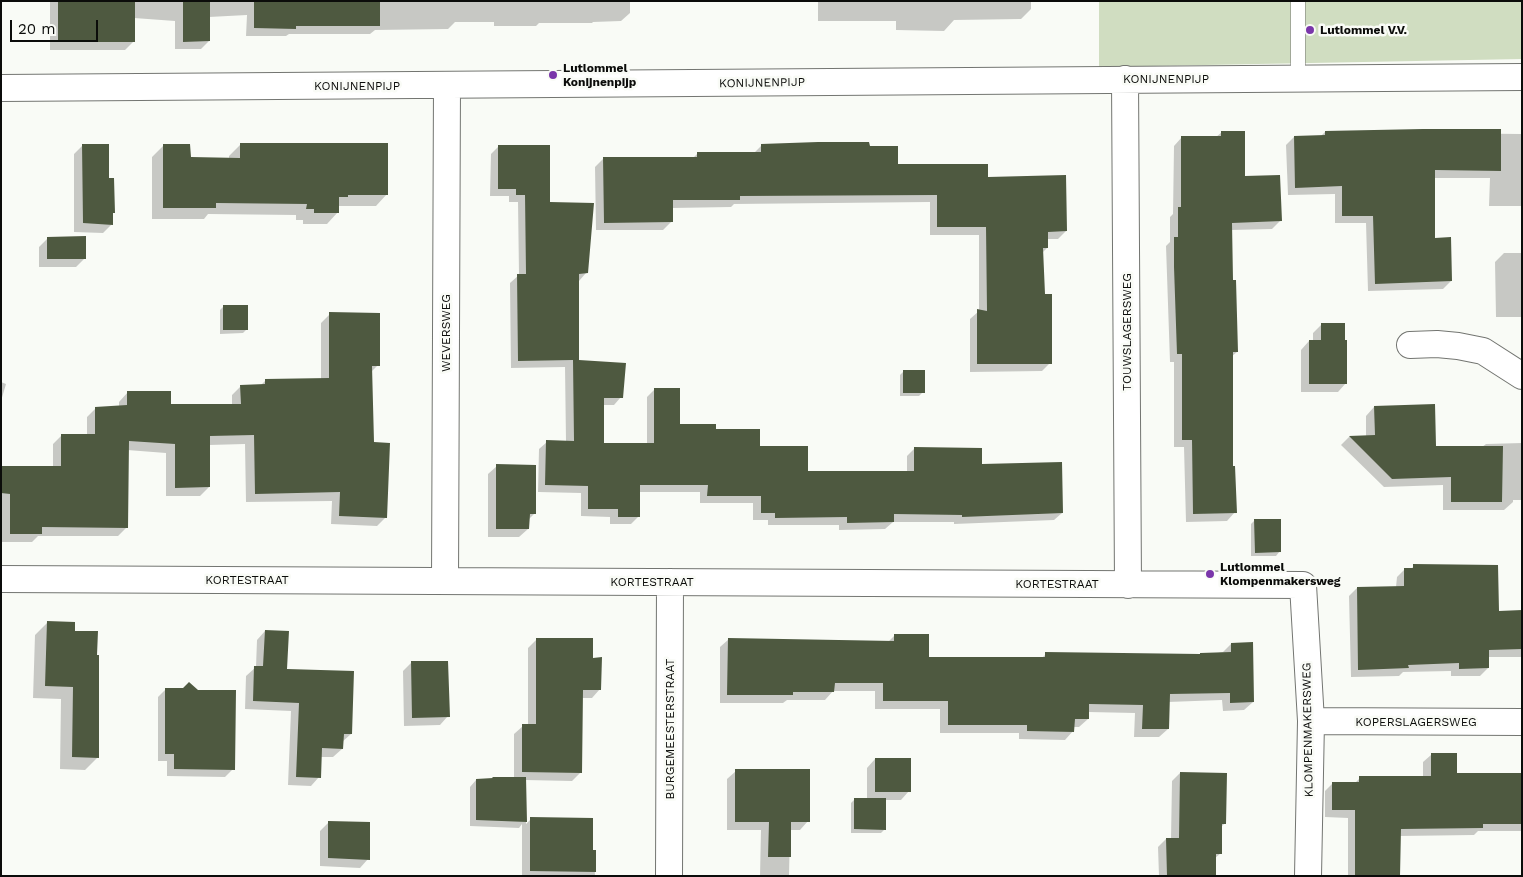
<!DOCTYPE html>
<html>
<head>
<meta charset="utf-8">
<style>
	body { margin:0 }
	#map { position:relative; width:1523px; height:877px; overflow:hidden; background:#f9fbf6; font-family:"Work Sans",sans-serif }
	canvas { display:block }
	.frame { position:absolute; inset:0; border:2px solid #0b0c0a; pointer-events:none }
	.scale { position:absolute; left:10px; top:20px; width:88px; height:22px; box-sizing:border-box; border:2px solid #0b0c0a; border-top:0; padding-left:6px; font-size:15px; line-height:18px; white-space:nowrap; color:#0b0c0a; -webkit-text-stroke:4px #f9fbf6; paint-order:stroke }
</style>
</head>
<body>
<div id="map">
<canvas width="1523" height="877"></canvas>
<div class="frame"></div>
<div class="scale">20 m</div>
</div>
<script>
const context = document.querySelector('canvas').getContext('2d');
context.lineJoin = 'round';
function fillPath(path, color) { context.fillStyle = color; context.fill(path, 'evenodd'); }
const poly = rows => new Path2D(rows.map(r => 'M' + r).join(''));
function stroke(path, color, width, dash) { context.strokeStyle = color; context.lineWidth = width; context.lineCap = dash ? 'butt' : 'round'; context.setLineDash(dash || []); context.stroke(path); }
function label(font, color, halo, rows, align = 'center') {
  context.font = font + ' "Work Sans",sans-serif'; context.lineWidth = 5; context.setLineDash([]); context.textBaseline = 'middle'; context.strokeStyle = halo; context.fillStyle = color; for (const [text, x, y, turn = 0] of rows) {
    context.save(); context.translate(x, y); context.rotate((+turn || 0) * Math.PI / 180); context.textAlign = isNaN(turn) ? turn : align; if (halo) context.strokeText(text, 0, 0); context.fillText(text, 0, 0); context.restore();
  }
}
const green = poly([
	[1099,1,1522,1,1522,59,1099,67]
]);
const shadow = poly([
	[50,1,630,1,630,13,621,21,593,22,592,23,539,23,536,26,494,26,494,22,455,22,448,29,375,30,370,34,289,34,286,36,246,36,247,15,209,17,209,41,201,49,175,49,175,21,134,18,134,41,125,50,50,50],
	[818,1,1031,1,1031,9,1021,19,954,20,944,31,896,30,896,21,818,21],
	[1222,132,1244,177,1280,221,1272,229,1231,230,1232,281,1237,352,1231,357,1231,467,1235,512,1227,521,1186,522,1184,447,1174,447,1174,362,1170,362,1166,246,1170,242,1170,217,1173,214,1174,146,1182,137,1216,137],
	[1325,132,1522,134,1522,206,1489,206,1490,178,1434,178,1434,239,1451,281,1443,289,1368,291,1366,223,1335,223,1335,194,1288,195,1286,145,1294,137,1321,136],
	[83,145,108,179,112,224,103,233,74,232,74,154],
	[164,145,189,158,229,159,229,156,240,145,387,194,376,206,338,206,338,212,327,224,303,224,303,220,296,220,296,215,208,214,204,219,152,219,152,157],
	[499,146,549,203,586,273,579,281,578,361,621,397,614,405,603,405,603,445,647,444,647,397,655,389,679,425,715,430,759,447,806,472,907,472,907,456,915,448,980,466,1062,513,1054,520,954,524,954,522,893,522,885,529,839,530,839,525,768,525,768,520,753,520,753,503,700,503,700,492,639,492,639,516,631,524,610,524,610,517,581,516,581,493,538,492,539,449,547,442,566,442,565,367,511,368,510,283,519,275,518,202,509,202,509,196,490,196,491,154],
	[761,146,868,148,897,165,987,178,1066,231,1058,239,1047,239,1047,248,1042,253,1043,296,1050,363,1042,371,970,372,970,319,979,311,979,235,930,235,930,202,734,204,731,207,672,208,672,221,663,230,596,230,595,167,603,159,693,158,698,153,754,153],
	[48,238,85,258,76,267,39,267,39,247],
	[1504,253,1522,253,1522,317,1496,317,1495,262],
	[224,306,247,329,243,333,220,334,220,310],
	[330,314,378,365,371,372,372,444,386,517,377,526,331,524,332,501,246,502,245,444,209,445,209,487,200,496,166,496,166,453,127,450,127,527,118,536,38,536,32,542,2,542,1,476,53,467,53,444,62,435,87,435,87,417,96,408,119,407,119,402,128,392,169,405,232,406,232,395,241,386,260,386,265,381,321,380,321,323],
	[1322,324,1346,383,1338,392,1301,392,1301,350,1309,341,1313,341,1313,333],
	[904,371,923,392,919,396,900,396,900,375],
	[1,382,6,384,1,401],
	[1374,407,1435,447,1482,447,1486,444,1522,443,1522,500,1513,500,1513,502,1504,510,1443,510,1443,485,1384,487,1341,445,1349,437,1366,436,1366,416],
	[497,466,535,513,528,520,528,529,519,537,488,537,488,474],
	[1255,520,1280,551,1276,556,1251,556,1251,524],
	[1414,566,1497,612,1522,611,1522,657,1487,657,1488,668,1480,676,1451,676,1451,671,1403,672,1399,676,1351,677,1349,596,1357,588,1396,587,1397,577,1405,569,1411,569],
	[48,622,74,632,98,757,85,770,60,769,61,699,33,698,35,635],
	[265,631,286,670,351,734,342,742,342,749,333,757,320,757,319,777,311,786,288,785,291,711,245,709,246,676,256,667,257,640],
	[895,635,927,659,1041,659,1046,654,1199,656,1223,652,1231,644,1253,702,1244,710,1223,711,1222,700,1168,702,1168,729,1159,737,1134,737,1135,713,1088,712,1088,719,1079,727,1073,727,1073,731,1065,740,1019,739,1019,733,940,733,940,709,875,709,875,691,833,691,825,700,787,700,783,703,720,703,720,647,729,639,888,642],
	[537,639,592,659,600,689,592,698,582,698,581,772,572,781,525,780,526,824,531,819,591,852,594,852,595,876,522,876,522,824,519,828,470,826,470,787,476,780,514,778,514,734,523,726,528,726,528,648],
	[411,663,448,716,440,725,404,726,403,671],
	[166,689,233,769,225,777,167,776,167,761,158,761,158,697],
	[1431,755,1456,774,1522,774,1522,831,1478,831,1474,835,1399,836,1398,876,1348,876,1348,818,1325,817,1325,791,1333,783,1355,783,1360,778,1423,778,1423,762],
	[875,759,909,791,901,800,885,800,885,829,881,833,851,833,851,803,855,799,867,799,867,768],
	[736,771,808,821,800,830,790,830,789,876,760,876,761,830,727,830,727,779],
	[1180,773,1225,823,1220,828,1221,853,1214,859,1214,876,1159,876,1158,847,1166,839,1171,839,1172,781],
	[329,822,368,859,360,868,320,866,320,831]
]);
const building = poly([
	[58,1,135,1,135,42,58,42],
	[183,1,210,1,210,41,183,42],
	[254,1,380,1,380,26,296,26,296,29,254,28],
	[1423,129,1501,129,1501,171,1435,170,1435,238,1451,237,1452,281,1375,284,1373,216,1342,216,1342,186,1295,188,1294,136,1325,135,1325,131],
	[1221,131,1245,131,1245,176,1280,175,1282,221,1232,223,1233,280,1236,280,1238,352,1233,352,1233,466,1235,466,1237,513,1193,514,1192,440,1182,440,1182,354,1177,354,1174,267,1174,237,1178,237,1178,207,1181,207,1181,136,1221,136],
	[818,142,869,142,870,146,898,146,898,164,988,164,988,177,1066,175,1067,231,1048,232,1048,248,1043,248,1045,294,1052,294,1052,364,977,364,977,309,987,311,986,227,937,227,937,195,740,196,740,200,673,200,673,222,604,223,603,157,697,157,697,152,761,152,761,144],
	[240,143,388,143,388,195,348,195,348,197,339,197,339,213,314,213,314,209,306,209,307,204,216,203,216,208,163,208,163,144,190,144,191,157,240,158],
	[82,144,109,144,109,178,114,178,115,213,113,213,113,225,83,223],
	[498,145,550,145,550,202,594,203,588,273,579,274,579,360,626,363,623,398,604,398,604,443,654,443,654,388,680,388,680,424,716,424,716,429,760,429,760,446,808,446,808,471,914,471,914,447,982,448,982,464,1062,462,1063,513,962,517,962,515,894,514,894,522,847,523,847,517,775,518,775,513,761,513,761,496,707,496,708,485,640,485,640,517,618,517,618,509,588,509,588,486,545,485,546,440,574,441,573,360,518,361,517,274,526,274,525,195,516,195,516,189,498,189],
	[86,236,86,259,47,259,47,237],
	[223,305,248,305,248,330,223,330],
	[329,312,380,313,380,366,372,366,374,442,390,443,387,518,339,516,340,492,255,494,254,435,210,436,210,487,175,488,175,444,129,441,128,528,42,527,42,534,10,534,10,494,1,493,1,466,61,466,61,434,95,434,95,407,127,405,127,391,171,391,171,404,241,404,240,385,265,384,265,379,329,378],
	[1321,323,1345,323,1345,340,1347,340,1347,384,1309,384,1309,340,1321,340],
	[903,370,925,370,925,393,903,393],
	[1435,404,1436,446,1503,446,1502,502,1451,502,1451,477,1392,479,1349,436,1375,435,1374,406],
	[496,464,536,465,536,514,530,514,529,529,496,529],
	[1254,519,1281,519,1281,552,1255,553],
	[1413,564,1498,565,1499,611,1522,610,1522,649,1489,650,1489,668,1459,669,1459,663,1408,665,1409,668,1358,670,1357,587,1404,586,1404,568,1413,568],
	[47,621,75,622,75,631,98,631,97,655,99,655,99,758,72,757,73,687,45,686],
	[265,630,289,631,287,669,354,671,352,734,344,734,343,749,322,748,321,778,296,777,299,703,253,701,254,666,263,666],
	[894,634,929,634,929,657,1045,657,1045,652,1200,654,1200,653,1231,652,1231,643,1253,642,1254,702,1230,703,1230,693,1170,694,1169,729,1142,729,1143,705,1089,704,1089,719,1075,719,1074,732,1027,731,1027,725,948,725,948,701,883,701,883,683,835,683,834,692,793,692,793,695,727,695,728,638,894,641],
	[536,638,593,638,593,658,602,657,601,690,583,690,582,773,522,772,522,724,536,724],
	[411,661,448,661,450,717,412,718],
	[189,682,198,690,236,690,235,770,174,769,174,754,165,754,165,688,183,688],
	[1431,753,1457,753,1457,773,1522,773,1522,824,1483,824,1483,828,1401,829,1400,876,1355,876,1355,810,1332,810,1332,782,1359,782,1359,776,1431,776],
	[875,758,911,758,911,792,875,792],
	[735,769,810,769,810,822,791,822,791,857,768,857,769,822,735,822],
	[1180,772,1227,773,1226,824,1222,824,1222,854,1216,854,1216,876,1167,876,1166,838,1179,838],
	[492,777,526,777,527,822,476,820,476,779,493,778],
	[854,798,886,798,886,830,854,829],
	[530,817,593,818,593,850,596,850,596,872,530,871],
	[328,821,370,822,370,860,328,858]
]);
const service = poly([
	[1298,79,1298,1]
]);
const minor = poly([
	[1125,79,1128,585],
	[1,88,1522,77],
	[1410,345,1437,344,1458,346,1483,351,1522,376],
	[1,579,1303,585,1311,721,1308,876],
	[445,581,447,85],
	[1311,721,1522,722],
	[669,876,670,582]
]);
const markers = [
	[1310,30,5,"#7a36aa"],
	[553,75,5,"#7a36aa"],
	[1210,574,5,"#7a36aa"]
];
const poiNames = [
	["Lutlommel V.V.",1320,30],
	["Lutlommel",563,68],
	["Konijnenpijp",563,82],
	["Lutlommel",1220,567],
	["Klompenmakersweg",1220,581]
];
const streetNames = [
	["KONIJNENPIJP",1166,79],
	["KONIJNENPIJP",762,83,-1],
	["KONIJNENPIJP",357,86],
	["TOUWSLAGERSWEG",1127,332,-90],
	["WEVERSWEG",446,333,-90],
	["KORTESTRAAT",247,580],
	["KORTESTRAAT",652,582],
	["KORTESTRAAT",1057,584],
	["KOPERSLAGERSWEG",1416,722],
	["BURGEMEESTERSTRAAT",670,729,-90],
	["KLOMPENMAKERSWEG",1308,730,-91]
];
fillPath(green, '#d0ddc1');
fillPath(shadow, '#0003');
fillPath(building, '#4e5940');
stroke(service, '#737571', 15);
stroke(minor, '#737571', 28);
stroke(service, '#fff', 14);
stroke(minor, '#fff', 26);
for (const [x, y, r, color] of markers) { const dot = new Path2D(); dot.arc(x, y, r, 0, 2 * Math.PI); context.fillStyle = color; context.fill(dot); stroke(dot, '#f9fbf6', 2); }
label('bold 12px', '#0b0c0a', '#f9fbf6', poiNames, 'left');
label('12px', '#0b0c0a', '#f9fbf6', streetNames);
</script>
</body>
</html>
